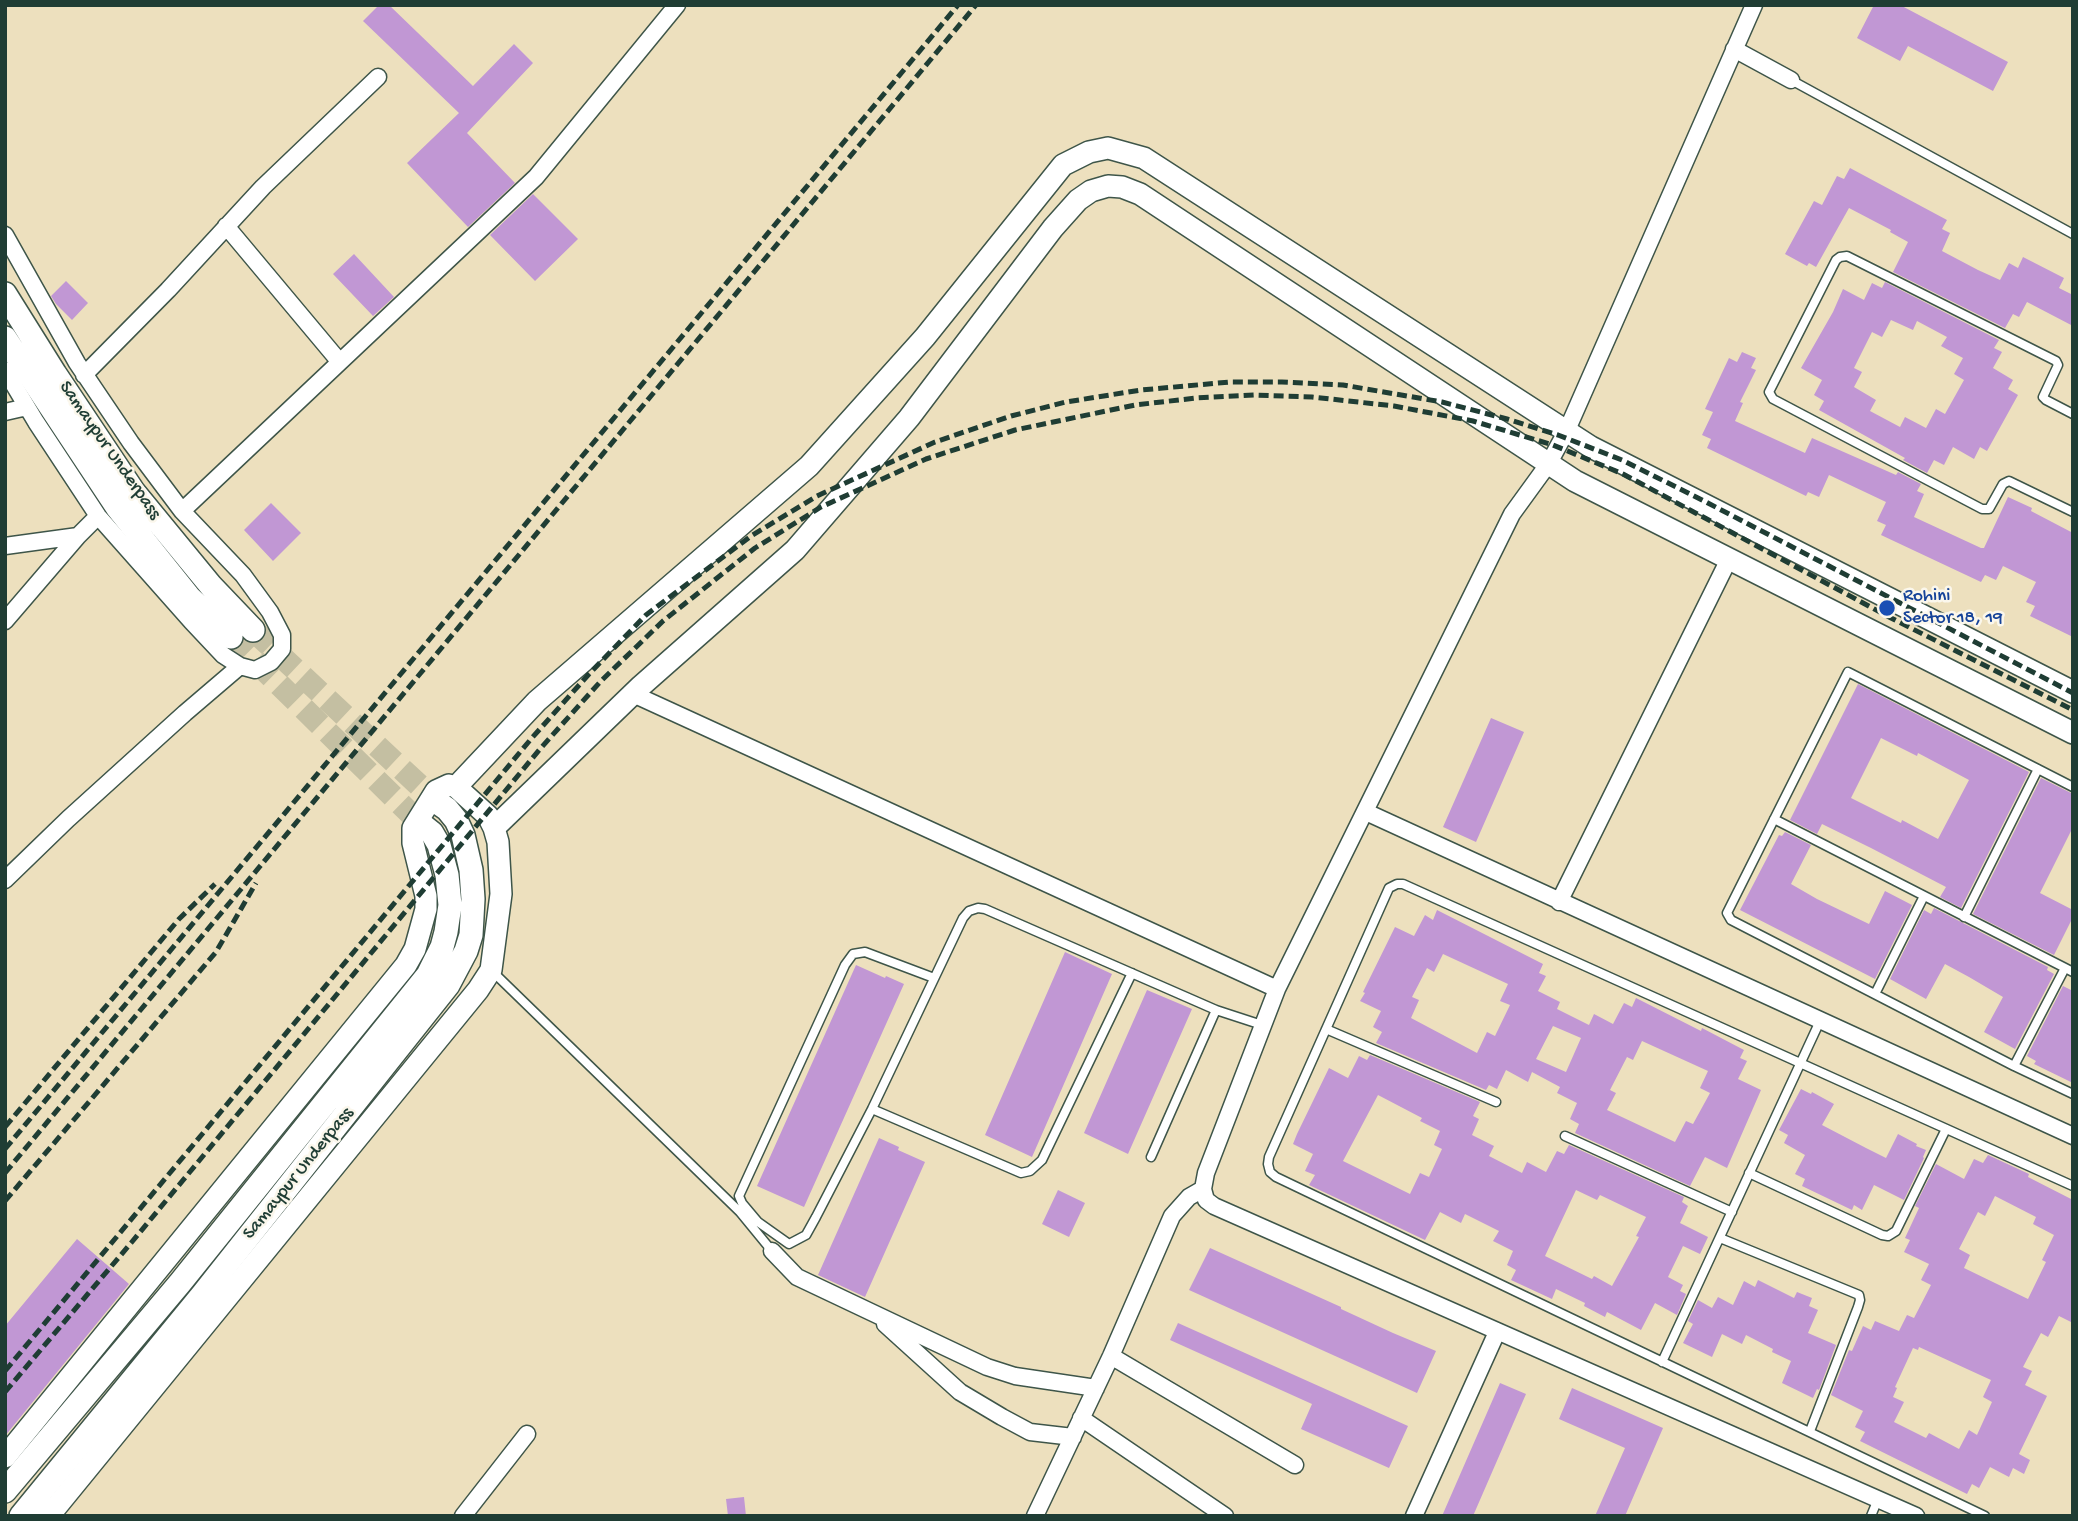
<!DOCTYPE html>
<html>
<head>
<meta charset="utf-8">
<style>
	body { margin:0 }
	#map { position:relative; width:2078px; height:1521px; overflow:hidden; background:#ede0be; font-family:"Gochi Hand",sans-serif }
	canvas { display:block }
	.frame { position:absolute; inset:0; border:7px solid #1f3d34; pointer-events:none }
</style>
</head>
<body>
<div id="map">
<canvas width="2078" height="1521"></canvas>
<div class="frame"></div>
</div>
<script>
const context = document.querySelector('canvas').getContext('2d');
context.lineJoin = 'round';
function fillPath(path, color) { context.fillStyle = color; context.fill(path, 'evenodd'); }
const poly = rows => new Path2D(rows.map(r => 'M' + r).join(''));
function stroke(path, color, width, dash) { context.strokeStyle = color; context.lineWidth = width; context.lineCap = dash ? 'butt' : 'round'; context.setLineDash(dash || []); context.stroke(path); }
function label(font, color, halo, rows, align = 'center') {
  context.font = font + ' "Gochi Hand",sans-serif'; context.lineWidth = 5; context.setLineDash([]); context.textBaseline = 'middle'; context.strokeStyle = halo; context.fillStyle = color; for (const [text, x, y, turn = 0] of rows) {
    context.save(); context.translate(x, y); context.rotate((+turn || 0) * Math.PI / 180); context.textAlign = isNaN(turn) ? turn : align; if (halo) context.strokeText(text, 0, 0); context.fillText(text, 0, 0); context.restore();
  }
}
const building = poly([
	[379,5,389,5,473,86,514,44,533,63,467,133,515,183,468,227,407,163,459,113,363,21],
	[1874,5,1900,5,2008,62,1993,91,1908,46,1900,61,1857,38],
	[1850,168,1947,220,1942,229,1950,233,1942,251,1978,270,2000,280,2009,263,2018,268,2023,257,2064,278,2059,288,2073,295,2073,326,2027,302,2019,317,2013,314,2005,328,1893,272,1908,242,1890,232,1891,230,1849,208,1816,267,1809,263,1807,266,1785,254,1814,201,1822,205,1837,176,1844,179],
	[533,194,578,239,535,281,490,235],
	[354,254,394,297,373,316,333,274],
	[66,281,88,303,72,320,56,304,51,296],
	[1885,282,1999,340,1994,348,2002,352,1993,368,2013,380,2008,389,2018,395,1987,451,1980,447,1974,459,1953,447,1944,465,1934,460,1927,473,1903,460,1905,458,1819,410,1824,401,1814,395,1822,380,1801,368,1833,312,1843,289,1864,300,1872,283,1882,288],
	[1891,320,1913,330,1917,321,1947,337,1941,346,1963,358,1954,374,1964,380,1945,414,1936,409,1926,428,1905,417,1900,427,1870,411,1876,400,1854,387,1862,372,1854,368,1872,332,1882,337],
	[1742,352,1756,358,1751,368,1756,370,1740,402,1743,403,1735,421,1805,453,1812,438,1896,475,1898,472,1921,484,1917,491,1924,494,1914,517,1981,548,1984,548,2008,497,2032,508,2031,511,2073,533,2073,637,2030,616,2035,606,2026,602,2036,582,2003,566,1996,580,1985,575,1981,582,1881,535,1886,525,1877,521,1886,502,1829,475,1819,497,1808,492,1806,496,1707,448,1711,439,1702,435,1713,412,1705,409,1729,358,1737,362],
	[271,503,301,533,273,561,244,530],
	[1858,684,2029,772,1961,908,1940,897,1946,887,1871,848,1822,824,1817,834,1790,820],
	[1881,738,1917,756,1918,753,1969,780,1938,839,1902,820,1901,823,1851,798],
	[1491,718,1524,732,1476,842,1443,827],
	[2041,778,2073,794,2073,827,2040,893,2073,910,2073,917,2054,955,1973,914],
	[1785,832,1811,845,1791,884,1817,899,1869,924,1885,891,1912,905,1875,979,1740,910,1779,835,1782,836],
	[1934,908,2048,967,2047,970,2054,974,2015,1049,1984,1032,2003,997,1969,977,1945,964,1926,999,1890,979,1924,910,1931,914],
	[1437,910,1543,964,1539,973,1546,976,1538,991,1560,1002,1557,1009,1589,1025,1594,1014,1613,1024,1624,1003,1632,1007,1636,998,1701,1031,1702,1028,1744,1050,1740,1058,1747,1061,1738,1079,1761,1090,1727,1168,1705,1157,1690,1186,1575,1133,1579,1124,1570,1119,1577,1103,1557,1093,1560,1087,1532,1072,1528,1082,1506,1070,1497,1089,1489,1085,1486,1090,1376,1043,1382,1032,1373,1027,1381,1011,1360,1001,1365,993,1363,992,1395,927,1414,936,1425,915,1433,920],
	[1443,954,1508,984,1500,1001,1510,1005,1495,1036,1487,1032,1477,1053,1411,1018,1419,1000,1412,997,1427,968,1434,972],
	[1553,1026,1581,1038,1566,1072,1536,1059],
	[1642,1041,1708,1071,1700,1088,1710,1093,1693,1124,1686,1121,1675,1142,1607,1110,1616,1093,1610,1090,1627,1057,1633,1060],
	[1065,952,1112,974,1032,1157,985,1135],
	[856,965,885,978,886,976,904,984,804,1207,757,1186],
	[2063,986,2073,991,2073,1083,2034,1064,2036,1061,2027,1056],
	[1147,990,1192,1009,1128,1154,1084,1133],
	[1370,1055,1480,1102,1473,1116,1479,1119,1472,1135,1494,1146,1489,1156,1522,1173,1527,1162,1546,1172,1557,1151,1564,1154,1569,1145,1684,1197,1682,1202,1688,1206,1680,1223,1708,1237,1700,1254,1683,1246,1668,1277,1683,1285,1680,1291,1686,1294,1677,1315,1655,1303,1641,1330,1607,1312,1605,1317,1584,1306,1585,1303,1556,1289,1552,1299,1511,1280,1516,1270,1507,1265,1513,1251,1493,1241,1499,1231,1465,1214,1461,1223,1440,1212,1425,1240,1309,1185,1315,1175,1305,1171,1313,1154,1293,1144,1297,1134,1329,1068,1348,1078,1359,1056,1367,1060],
	[1378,1095,1422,1118,1420,1121,1440,1131,1434,1145,1442,1149,1429,1177,1420,1173,1410,1194,1343,1161],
	[1576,1190,1597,1200,1600,1195,1646,1217,1636,1236,1639,1237,1612,1286,1594,1276,1592,1279,1545,1256],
	[1801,1089,1811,1094,1812,1092,1834,1104,1822,1125,1866,1148,1886,1158,1898,1134,1917,1144,1916,1146,1926,1150,1923,1157,1924,1158,1904,1200,1874,1185,1862,1210,1854,1205,1852,1210,1802,1186,1805,1179,1795,1174,1805,1155,1784,1143,1788,1135,1779,1130],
	[879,1138,899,1147,898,1150,925,1162,865,1297,818,1275],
	[1988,1155,2029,1174,2028,1177,2073,1200,2073,1323,2059,1316,2048,1337,2041,1333,2023,1367,2032,1371,2025,1385,2047,1396,2019,1454,2030,1460,2024,1474,2013,1468,2009,1477,1990,1467,1979,1488,1972,1484,1967,1494,1860,1441,1865,1432,1855,1427,1863,1411,1831,1395,1849,1350,1852,1351,1863,1326,1871,1330,1875,1321,1899,1331,1907,1315,1914,1318,1931,1285,1921,1280,1929,1264,1904,1252,1910,1240,1905,1238,1919,1208,1915,1206,1936,1164,1964,1179,1974,1159,1983,1163],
	[1995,1196,2036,1217,2033,1224,2054,1235,2042,1260,2046,1262,2028,1299,1964,1268,1970,1255,1959,1249,1978,1212,1985,1216],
	[1919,1347,1991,1380,1983,1397,1992,1402,1977,1435,1969,1430,1959,1449,1929,1433,1926,1438,1894,1422,1904,1402,1893,1397,1897,1388,1895,1387,1913,1348,1918,1350],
	[1058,1190,1085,1203,1069,1237,1042,1224],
	[77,1239,129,1284,5,1436,5,1326],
	[1210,1248,1341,1307,1341,1309,1393,1333,1436,1351,1417,1393,1189,1290],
	[1758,1280,1794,1298,1797,1292,1812,1298,1809,1306,1818,1310,1808,1333,1836,1345,1819,1390,1817,1389,1813,1398,1782,1383,1791,1361,1772,1352,1773,1349,1746,1335,1742,1344,1722,1334,1712,1357,1683,1343,1693,1324,1688,1321,1698,1300,1712,1308,1718,1297,1733,1305,1744,1281,1755,1287],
	[1178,1323,1408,1426,1389,1468,1301,1429,1312,1404,1170,1340],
	[1500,1383,1526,1394,1473,1516,1442,1516],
	[1572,1388,1663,1428,1625,1516,1595,1516,1625,1448,1559,1419],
	[744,1497,746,1516,728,1516,726,1499]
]);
const secondaryTunnel = poly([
	[253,630,437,802],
	[231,637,422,825]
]);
const service = poly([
	[1791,80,2073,234],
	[2073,414,2046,400,2043,397,2058,365,2056,361,1847,256,1840,257,1836,260,1769,392,1773,399,1982,509,1989,509,2003,484,2009,481,2073,512],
	[2073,787,1848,672,1727,913,1731,920,2014,1066,2073,1094],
	[1774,819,2073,972],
	[1964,917,2038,769],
	[492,971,740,1212,772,1251],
	[934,978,865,952,853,954,845,965,739,1196,742,1203,758,1222,789,1244,806,1235,816,1217,872,1109,963,918,969,911,978,908,985,909,1216,1010,1262,1025],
	[1875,994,1924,896],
	[1326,1029,1496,1102],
	[2014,1066,2065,968],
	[872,1109,1021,1173,1030,1171,1042,1160,1132,973],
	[1565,1136,1732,1212],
	[1151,1157,1216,1010],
	[1749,1173,1882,1235,1888,1236,1896,1231,1946,1129],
	[1720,1238,1859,1295,1860,1300,1858,1307,1810,1431],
	[1662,1362,1820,1021],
	[1871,1516,1878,1499],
	[1985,1516,1276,1177,1270,1172,1268,1164,1269,1157,1389,888,1397,884,1403,884,2073,1186]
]);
const minor = poly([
	[1754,5,1567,430,1549,463,1512,514,1277,989,1206,1173,1203,1189,1206,1200,1214,1206,1916,1516],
	[1734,49,1791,80],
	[226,226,339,361],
	[5,235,77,363,131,443,182,511,243,575,270,612,282,635,282,649,271,662,255,670,240,666,223,655,191,621,98,516,36,422,5,370],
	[84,375,168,290,263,187,378,77],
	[5,412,27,407],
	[182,511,536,177,677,5],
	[5,546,78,536],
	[5,621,78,536,98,516],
	[633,694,1277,989],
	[1366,812,2073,1136],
	[5,880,68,819,185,713,240,666],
	[1559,902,1729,559],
	[772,1251,797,1277,987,1367,1015,1376,1096,1388],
	[885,1324,960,1392,1002,1417,1030,1432,1073,1437],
	[1111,1356,1295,1465],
	[1081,1418,1225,1516],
	[463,1516,527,1434],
	[1035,1516,1111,1356,1172,1216,1189,1197,1203,1189],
	[1414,1516,1497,1332]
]);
const tertiary = poly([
	[456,787,537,701,809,466,925,337,1063,165,1089,152,1108,148,1144,158,1591,447,2073,692],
	[494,828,641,686,795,550,909,418,1053,228,1078,200,1091,191,1108,186,1122,187,1140,194,1575,481,2073,733],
	[5,1457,406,965,415,949,426,909,426,896,413,843,413,828,436,791,449,785,456,787,488,816,494,828,498,842,501,894,491,970,478,990,56,1507,50,1513,44,1516]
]);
const secondary = poly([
	[5,294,55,374,133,491,211,586,253,630],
	[5,338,117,507,189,597,231,637],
	[5,1491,180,1283,428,975,442,947,446,932,450,905,447,875,439,845,432,833,422,825],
	[21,1516,203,1294,448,985,466,951,471,935,473,899,471,870,463,835,456,820,447,809,437,802]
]);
const rail = poly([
	[5,1127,179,919,215,884],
	[5,1149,958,5],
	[5,1173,976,5],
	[5,1201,216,952,256,883],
	[5,1371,531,739,589,674,646,615,751,536,817,496,935,442,1011,416,1066,402,1141,390,1230,382,1282,382,1343,385,1442,402,1507,419,1558,435,1622,460,1704,501,2073,693],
	[5,1392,131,1243,540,749,600,682,663,621,755,548,821,507,926,459,1015,430,1135,405,1196,398,1254,395,1312,397,1394,406,1473,421,1553,445,1623,474,1891,618,2073,710]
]);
const markers = [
	[1887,608,9,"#1a4fb4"]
];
const streetNames = [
	["Samaypur Underpass",109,451,55],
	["Samaypur Underpass",299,1174,-51]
];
const transitNames = [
	["Rohini",1903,597],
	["Sector 18, 19",1903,619]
];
fillPath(building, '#c197d4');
stroke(secondaryTunnel, '#c4bfa2', 23, [23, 11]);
stroke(service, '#3e5549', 11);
stroke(minor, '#3e5549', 19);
stroke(tertiary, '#3e5549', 24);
stroke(secondary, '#3e5549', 26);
stroke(service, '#fff', 8);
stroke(minor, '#fff', 16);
stroke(tertiary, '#fff', 21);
stroke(secondary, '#fff', 23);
stroke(rail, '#1f3d34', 5, [10, 5]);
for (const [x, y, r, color] of markers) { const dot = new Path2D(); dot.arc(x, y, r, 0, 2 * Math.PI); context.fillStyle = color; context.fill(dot); stroke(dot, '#fbf7ec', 2.5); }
label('19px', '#1f3d34', '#fbf7ec', streetNames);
label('19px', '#164399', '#fbf7ec', transitNames, 'left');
</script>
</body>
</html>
